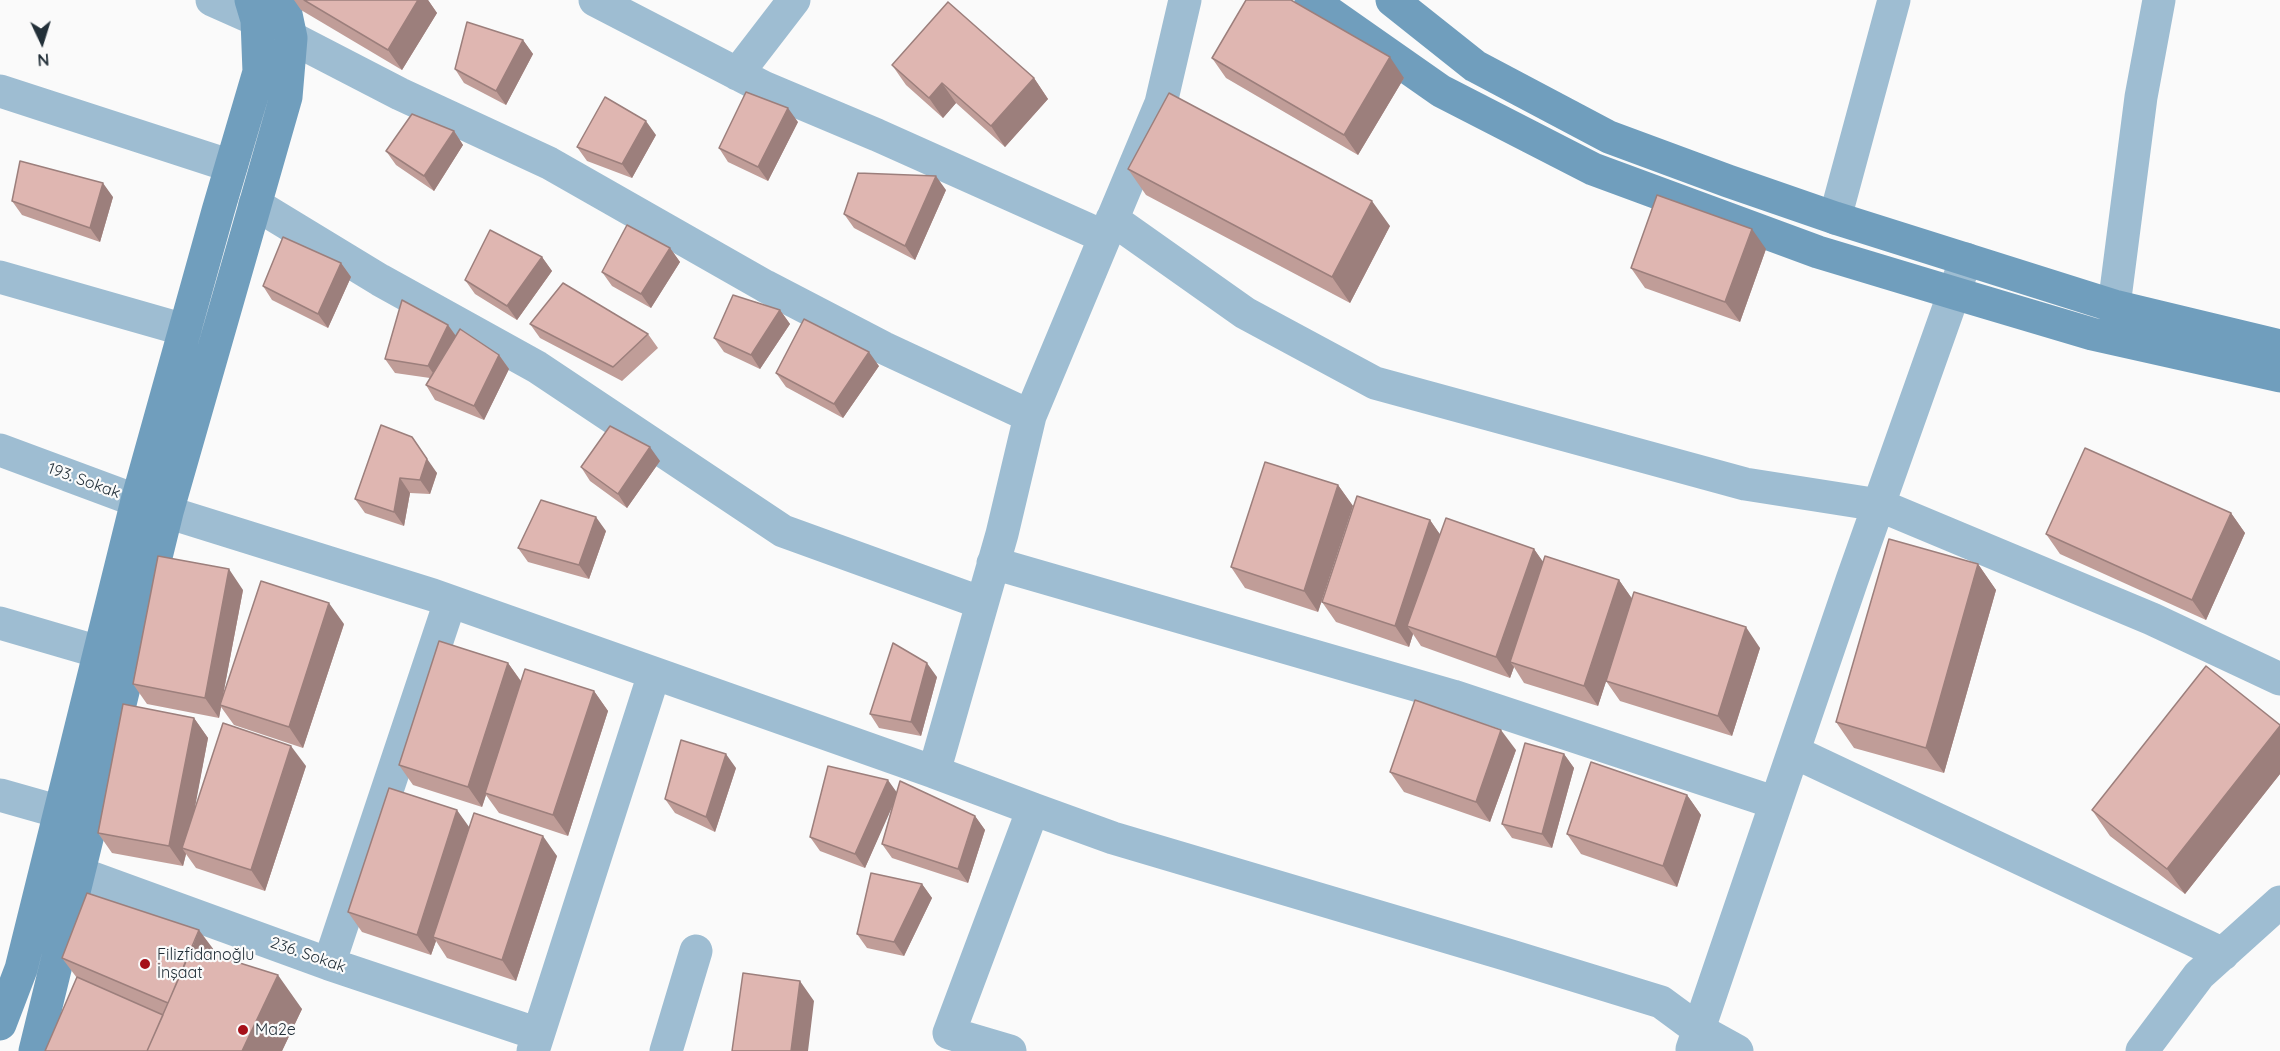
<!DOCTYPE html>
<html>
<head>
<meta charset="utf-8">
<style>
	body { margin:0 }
	#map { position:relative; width:2280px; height:1051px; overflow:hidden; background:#fafafa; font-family:Quicksand,sans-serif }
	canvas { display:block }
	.north { position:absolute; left:12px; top:12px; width:60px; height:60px; -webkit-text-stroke:4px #fafafa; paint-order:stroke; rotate:176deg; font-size:16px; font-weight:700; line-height:24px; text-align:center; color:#233039 }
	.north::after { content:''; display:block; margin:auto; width:21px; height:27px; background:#233039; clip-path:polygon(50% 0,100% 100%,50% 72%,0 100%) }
</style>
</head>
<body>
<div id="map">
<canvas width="2280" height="1051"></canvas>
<div class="north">N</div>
</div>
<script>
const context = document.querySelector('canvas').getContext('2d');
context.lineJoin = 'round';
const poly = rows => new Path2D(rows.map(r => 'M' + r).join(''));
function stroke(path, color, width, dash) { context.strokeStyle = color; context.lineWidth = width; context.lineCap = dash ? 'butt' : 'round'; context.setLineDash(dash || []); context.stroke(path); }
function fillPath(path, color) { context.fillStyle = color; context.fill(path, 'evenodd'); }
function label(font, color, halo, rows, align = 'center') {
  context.font = font + ' Quicksand,sans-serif'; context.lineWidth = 4.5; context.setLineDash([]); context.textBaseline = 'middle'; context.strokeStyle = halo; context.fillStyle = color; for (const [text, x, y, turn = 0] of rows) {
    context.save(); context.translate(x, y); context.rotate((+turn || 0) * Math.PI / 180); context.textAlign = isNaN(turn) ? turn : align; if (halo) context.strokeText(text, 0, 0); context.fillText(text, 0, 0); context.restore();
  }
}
const street = poly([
	[212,0,257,20,400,94,549,163,765,286,884,348,1030,416],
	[595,0,763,87,877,135,1105,237],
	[737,74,794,0],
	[0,91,231,166],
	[255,204,380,280,537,367,783,531,982,603],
	[1835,218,1894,0],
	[1112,219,1245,313,1375,383,1745,484,1879,505,2152,619,2280,679],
	[0,277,185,330],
	[2114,306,2141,97,2159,0],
	[0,450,167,512,433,595,934,772],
	[993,563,1453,696,1776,803],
	[0,623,99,652],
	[1794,752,2223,954],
	[0,795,60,812],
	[1033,809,934,772,1002,534,1030,416,1161,103,1185,0],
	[79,873,329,964,538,1034],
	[329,964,450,602],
	[1692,1049,1852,580,1966,259],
	[533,1051,654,674],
	[666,1051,696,951],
	[1010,1051,949,1033,1033,809,1113,838,1508,955,1661,1002,1699,1030,1737,1051],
	[2142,1051,2199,975,2280,902]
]);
const secondary = poly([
	[1311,0,1441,91,1593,169,1818,252,1954,293,2092,334,2280,376],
	[1392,0,1475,66,1609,137,1728,181,1835,218,2114,306,2280,346],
	[0,1024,21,969,137,501,218,211,259,72,257,20,251,0],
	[35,1051,167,512,286,97,291,38,283,0]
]);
const wall = poly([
	[294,0,428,0,437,13,402,70,301,10],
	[523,40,533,54,506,105,464,83,455,69],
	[1212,58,1404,78,1358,155,1226,78],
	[892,65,1034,78,1048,99,1005,147,956,103,943,118,906,85],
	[798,122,768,181,728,162,719,148],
	[454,131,463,145,434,191,396,165,386,151],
	[656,135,632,178,587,161,577,147],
	[1128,169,1390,226,1350,303,1146,195],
	[946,190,915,260,854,228,844,214],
	[113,197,100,242,22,215,12,201],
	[670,248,680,262,651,308,612,286,602,272],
	[1766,249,1740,322,1645,288,1631,268],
	[542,257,552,271,517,320,475,294,465,280],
	[341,263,351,277,328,328,272,300,263,286],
	[780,310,790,324,760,369,724,352,714,338],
	[530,324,648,334,658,348,622,381,540,338],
	[448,325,456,336,499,355,509,369,484,420,435,400,426,385,430,378,395,373,385,359],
	[879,366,843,418,786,387,776,373],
	[381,425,437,473,430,494,410,493,404,526,365,513,355,499],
	[660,461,627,508,590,481,581,467],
	[1338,485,1353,506,1318,612,1245,588,1231,567],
	[2231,513,2245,533,2206,620,2060,554,2046,534],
	[1430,520,1440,535,1534,549,1543,562,1619,580,1632,599,1760,648,1732,736,1620,701,1606,681,1598,706,1524,683,1514,667,1510,678,1421,646,1413,634,1409,647,1336,622,1322,602],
	[606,531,589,579,528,562,518,548],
	[1978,564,1996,590,1944,773,1854,748,1836,722],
	[243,590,223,695,344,624,303,748,234,725,221,707,219,718,147,704,133,684],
	[508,663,521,681,594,691,608,711,568,836,499,813,486,795,482,807,413,785,399,765],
	[937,677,921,736,879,728,870,714],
	[194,718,208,738,194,810,306,766,265,891,196,868,186,854,183,866,112,853,98,833],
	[2280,725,2280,774,2185,894,2110,836,2092,810],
	[1516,750,1490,822,1404,792,1390,772],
	[1564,754,1574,768,1552,848,1512,838,1502,824],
	[736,768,715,832,675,813,665,799],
	[897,793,975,816,985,830,968,883,892,858,882,844,893,803,865,868,820,851,810,837],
	[1687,795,1701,815,1677,887,1581,854,1567,834],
	[469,827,557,856,516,981,447,958,436,941,431,955,362,932,348,912],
	[922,884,932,898,904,956,867,948,857,934],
	[214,950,212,954,302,1009,282,1051,45,1051,77,978,62,958]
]);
const shadedWall = poly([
	[418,0,428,0,437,13,402,70,388,50],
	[523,40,533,54,506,105,496,91],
	[1390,57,1404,78,1358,155,1344,135],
	[1034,78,1048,99,1005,147,991,126],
	[942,83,956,103,943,118,929,98],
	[788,108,798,122,768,181,758,167],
	[646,121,656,135,632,178,622,164],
	[454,131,463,145,434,191,424,176],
	[936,176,946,190,915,260,905,246],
	[103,183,113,197,100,242,90,228],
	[1372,201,1390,226,1350,303,1332,277],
	[1752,229,1766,249,1740,322,1725,302],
	[670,248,680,262,651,308,641,294],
	[542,257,552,271,517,320,507,306],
	[341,263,351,277,328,328,318,314],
	[780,310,790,324,760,369,751,355],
	[448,325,458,339,438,380,428,366],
	[869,352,879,366,843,418,834,404],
	[499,355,509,369,484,420,474,406],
	[412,437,437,473,430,494,420,480],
	[650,447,660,461,627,508,618,494],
	[400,478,410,493,404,526,394,512],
	[1338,485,1353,506,1318,612,1304,591],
	[2231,513,2245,533,2206,620,2192,600],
	[596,517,606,531,589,579,579,565],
	[1430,520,1444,540,1407,626,1413,634,1409,647,1395,626],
	[1534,549,1548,569,1510,662,1514,667,1510,678,1496,657],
	[1978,564,1996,590,1944,773,1926,748],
	[229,569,243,590,221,706,220,705,221,707,219,718,205,698],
	[1619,580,1633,600,1598,706,1584,686],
	[329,603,344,624,303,748,289,727],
	[1746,627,1760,648,1732,736,1718,716],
	[508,663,522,683,485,793,486,795,482,807,468,787],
	[927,663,937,677,921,736,911,722],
	[594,691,608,711,568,836,553,815],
	[194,718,208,738,187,850,182,848,186,854,183,866,169,846],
	[2280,726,2280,774,2185,894,2167,869],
	[1501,730,1516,750,1490,822,1476,802],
	[291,746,306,766,265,891,251,870],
	[726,754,736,768,715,832,706,817],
	[1564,754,1574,768,1552,848,1542,834],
	[888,780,898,794,865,868,855,854],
	[1687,795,1701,815,1677,887,1663,866],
	[457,810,472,831,433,937,436,941,431,955,417,935],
	[975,816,985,830,968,883,958,869],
	[543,836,557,856,516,981,502,960],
	[922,884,932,898,904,956,894,942],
	[199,930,214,950,184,1024,170,1004],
	[278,975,302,1009,282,1051,242,1051],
	[800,981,814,1001,808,1051,791,1051]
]);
const building = poly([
	[304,0,418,0,388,50,304,0],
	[1246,0,1291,0,1390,57,1344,135,1212,58,1246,0],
	[948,2,1034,78,991,126,942,83,929,98,892,65,948,2],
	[467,22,523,40,496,91,455,69,467,22],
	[746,92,788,108,758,167,719,148,746,92],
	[1169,93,1372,201,1332,277,1128,169,1169,93],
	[605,97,646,121,622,164,577,147,605,97],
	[412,114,454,131,424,176,386,151,412,114],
	[20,161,103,183,90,228,12,201,20,161],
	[858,173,936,176,905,246,844,214,858,173],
	[1657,195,1752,229,1725,302,1631,268,1657,195],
	[627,225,670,248,641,294,602,272,627,225],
	[490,230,542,257,507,306,465,280,490,230],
	[283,237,341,263,318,314,263,286,283,237],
	[563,283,648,334,613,367,530,324,563,283],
	[733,295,780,310,751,355,714,338,733,295],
	[402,300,448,325,428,366,385,359,402,300],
	[804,319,869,352,834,404,776,373,804,319],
	[460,329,499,355,474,406,426,385,460,329],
	[381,425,412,437,427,459,420,480,400,478,394,512,355,499,381,425],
	[610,426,650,447,618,494,581,467,610,426],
	[2085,448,2231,513,2192,600,2046,534,2085,448],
	[1265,462,1338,485,1304,591,1231,567,1265,462],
	[1357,496,1430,520,1395,626,1322,602,1357,496],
	[541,500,596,517,579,565,518,548,541,500],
	[1446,518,1534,549,1496,657,1407,626,1446,518],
	[1889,539,1978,564,1926,748,1836,722,1889,539],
	[158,556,229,569,205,698,133,684,158,556],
	[1545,556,1619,580,1584,686,1510,662,1545,556],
	[261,581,329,603,289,727,220,705,261,581],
	[1634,592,1746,627,1718,716,1606,681,1634,592],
	[439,641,508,663,468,787,399,765,439,641],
	[893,643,927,663,911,722,870,714,893,643],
	[2206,666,2280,725,2280,726,2167,869,2092,810,2206,666],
	[525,669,594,691,553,815,485,793,525,669],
	[1415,700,1501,730,1476,802,1390,772,1415,700],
	[123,704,194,718,169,846,98,833,123,704],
	[223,723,291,746,251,870,182,848,223,723],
	[681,740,726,754,706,817,665,799,681,740],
	[1525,743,1564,754,1542,834,1502,824,1525,743],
	[1591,762,1687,795,1663,866,1567,834,1591,762],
	[828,766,888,780,855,854,810,837,828,766],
	[900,781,975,816,958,869,882,844,900,781],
	[389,788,457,810,417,935,348,912,389,788],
	[474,813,543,836,502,960,433,937,474,813],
	[871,873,922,884,894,942,857,934,871,873],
	[87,893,199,930,168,1003,62,958,87,893],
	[192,948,278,975,242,1051,147,1051,192,948],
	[743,973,800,981,791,1051,732,1051,743,973],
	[77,977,163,1015,147,1051,45,1051,77,977]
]);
const markers = [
	[145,964,6,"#a61019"],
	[243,1030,6,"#a61019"]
];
const streetNames = [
	["193. Sokak",84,481,20],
	["236. Sokak",308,955,19]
];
const poiNames = [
	["Filizfidanoğlu",157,955],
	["İnşaat",157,973],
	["Ma2e",255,1030]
];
stroke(street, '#9ebdd2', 33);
stroke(secondary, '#709ebd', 33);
fillPath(wall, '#c09d98');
fillPath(shadedWall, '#9c7f7c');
fillPath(building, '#dfb6b1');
stroke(building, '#9c7f7c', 1.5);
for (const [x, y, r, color] of markers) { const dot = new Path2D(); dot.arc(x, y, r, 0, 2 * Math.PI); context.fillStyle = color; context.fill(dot); stroke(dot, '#fafafa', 2); }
label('16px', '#233039', '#fafafa', streetNames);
label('16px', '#233039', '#fafafa', poiNames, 'left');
</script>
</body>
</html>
